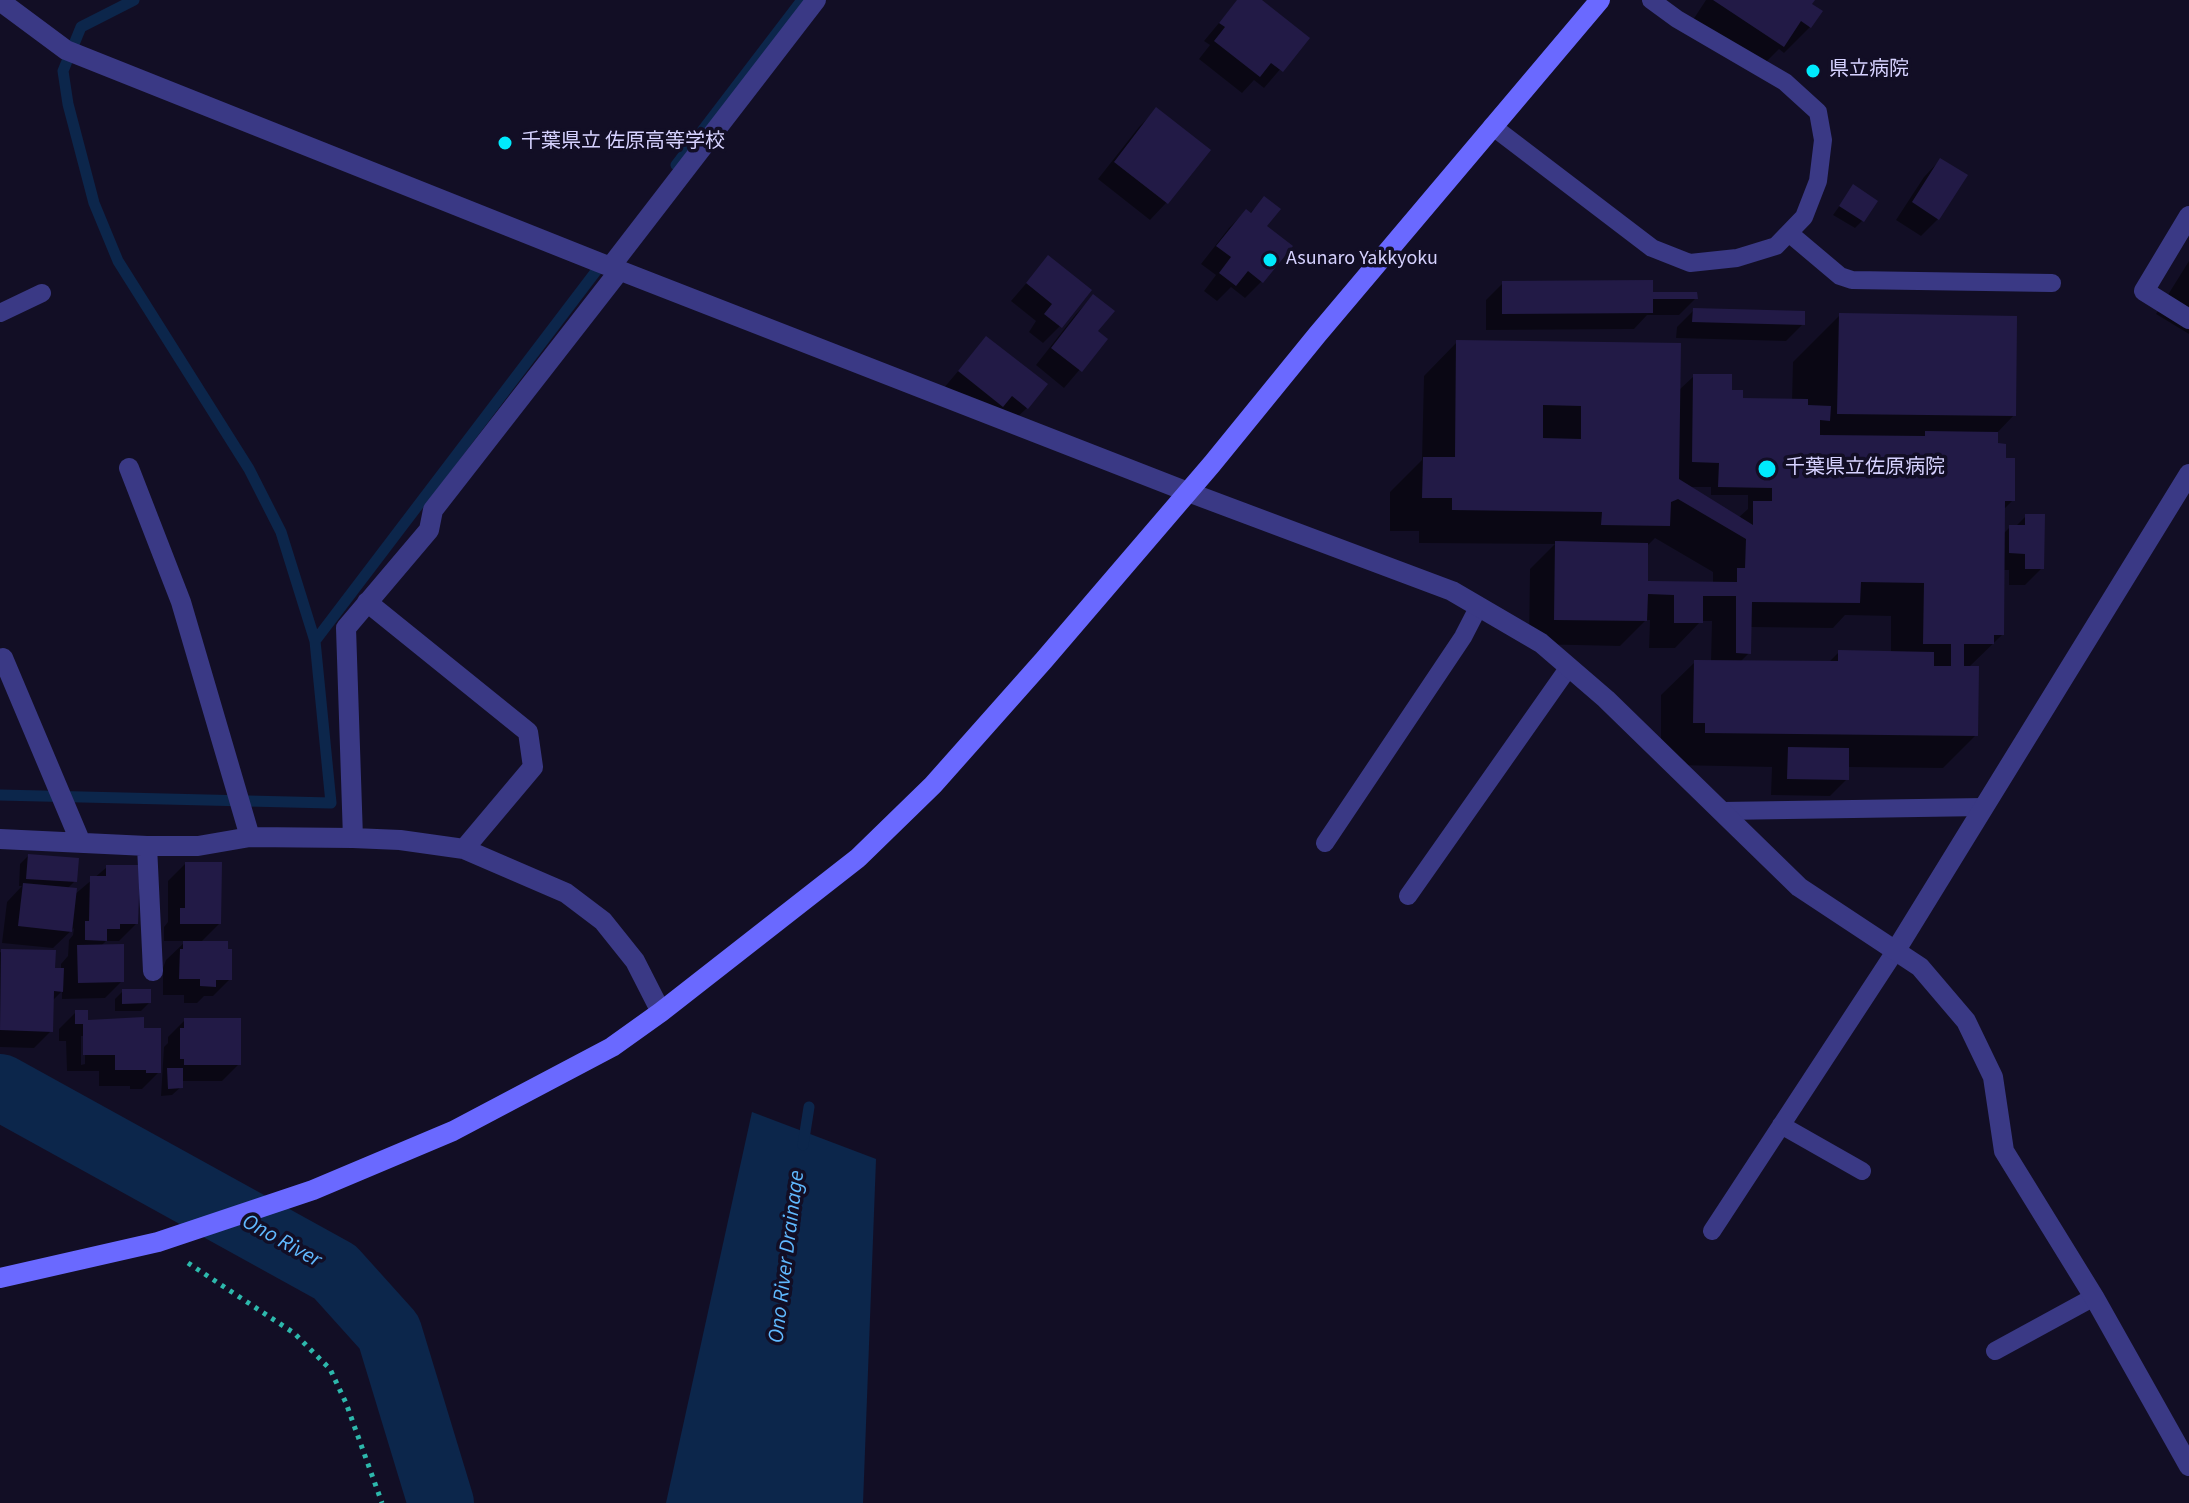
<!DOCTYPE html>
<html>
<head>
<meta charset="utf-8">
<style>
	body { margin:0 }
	canvas { display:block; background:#120e25 }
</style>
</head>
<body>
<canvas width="2189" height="1503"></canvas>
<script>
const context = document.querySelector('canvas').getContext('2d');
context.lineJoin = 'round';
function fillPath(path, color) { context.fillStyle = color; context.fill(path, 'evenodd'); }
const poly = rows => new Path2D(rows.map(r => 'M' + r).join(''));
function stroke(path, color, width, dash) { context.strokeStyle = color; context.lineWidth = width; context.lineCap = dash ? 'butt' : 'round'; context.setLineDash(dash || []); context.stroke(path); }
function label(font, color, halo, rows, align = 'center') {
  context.font = font + ' "Source Sans 3","Noto Sans JP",sans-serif'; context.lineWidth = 7; context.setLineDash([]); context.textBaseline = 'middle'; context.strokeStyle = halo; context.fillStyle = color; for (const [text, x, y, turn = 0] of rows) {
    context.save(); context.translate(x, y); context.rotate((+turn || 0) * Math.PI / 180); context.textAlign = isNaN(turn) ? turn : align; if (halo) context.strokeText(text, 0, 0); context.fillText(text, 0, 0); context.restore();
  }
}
const water = poly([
	[752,1112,876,1159,863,1503,666,1503]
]);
const shadow = poly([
	[1238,0,1259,0,1307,38,1264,88,1254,80,1242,93,1199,59,1210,45,1204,41],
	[1706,0,1813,0,1810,5,1820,12,1810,27,1784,53,1779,49,1757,71,1689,26],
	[1156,110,1208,150,1166,203,1150,220,1098,179,1139,127],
	[1940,160,1938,219,1921,236,1896,220,1924,177],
	[1853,187,1863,220,1855,228,1833,215],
	[1265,199,1262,281,1245,298,1231,287,1217,301,1204,291,1216,275,1201,264,1229,228,1246,211,1249,214],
	[1048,258,1060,326,1043,343,1029,332,1036,321,1011,301],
	[2189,261,2189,334,2156,314],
	[1503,283,1651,294,1696,298,1679,315,1647,315,1634,329,1486,330,1486,300],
	[1093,297,1096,332,1105,340,1064,388,1036,365,1076,314],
	[1694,310,1803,324,1786,341,1676,338,1677,327],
	[1840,315,2014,415,1996,434,2013,500,2003,510,2003,534,2010,527,2015,527,2026,516,2042,568,2025,585,2009,585,2009,570,2003,570,2002,635,1968,668,1976,735,1943,768,1847,767,1847,779,1830,796,1771,795,1772,767,1673,765,1661,756,1661,695,1695,662,1711,662,1712,621,1701,621,1675,648,1649,648,1650,620,1646,620,1620,646,1529,644,1530,569,1555,544,1419,543,1419,531,1390,531,1390,492,1422,460,1424,376,1457,342,1679,390,1694,376,1730,392,1741,400,1792,401,1793,362],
	[1689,487,1711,487,1711,495,1748,495,1748,509,1738,518],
	[1655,538,1713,572,1713,584,1646,583,1646,547],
	[1845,615,1891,616,1891,653,1839,652,1828,663,1740,662,1749,653,1749,627,1833,628],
	[986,338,1027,408,1010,424,943,389],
	[28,856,75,881,67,889,74,895,107,867,136,924,119,941,106,941,100,947,122,981,105,998,62,999,62,991,52,1001,51,1031,34,1048,0,1047,0,952,53,970,61,970,61,964,68,956,69,940,73,935,74,928,53,948,2,943,7,902,22,886,19,886,20,864],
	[185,864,219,924,200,943,230,979,213,996,204,996,197,1003,184,1003,184,995,163,995,163,968,166,960,186,941,164,941,164,927,168,922,168,881],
	[123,991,149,1003,141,1011,115,1011,115,999],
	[76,1012,86,1022,142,1030,159,1072,142,1089,130,1089,130,1086,99,1086,99,1071,67,1071,66,1041,59,1041,59,1029],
	[81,1036,85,1036,85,1064,81,1065],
	[185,1020,239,1064,222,1081,181,1081,181,1087,172,1095,161,1096,164,1047,168,1043,168,1037]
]);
const stream = poly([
	[134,0,81,27,63,71,68,104,94,203,118,261,249,469,281,532,315,641],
	[676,165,802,0],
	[0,795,331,803,315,641,603,262],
	[803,1145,809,1107]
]);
const river = poly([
	[0,1087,335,1272,389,1332,441,1503]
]);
const building = poly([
	[1237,0,1262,0,1310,38,1283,72,1271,63,1260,77,1214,41,1225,27,1219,23],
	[1713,0,1815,0,1812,4,1823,11,1811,28,1801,21,1784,47],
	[1156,107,1211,150,1168,204,1114,162],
	[1940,158,1968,175,1939,220,1912,202],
	[1853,184,1878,201,1864,222,1839,206],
	[1264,196,1281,209,1267,226,1293,246,1263,283,1248,271,1236,286,1219,273,1231,257,1216,246,1246,209,1251,213],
	[1048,255,1092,290,1062,328,1044,314,1052,304,1026,283],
	[1653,280,1653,292,1697,292,1698,299,1653,299,1653,313,1502,314,1502,281],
	[1093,294,1115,311,1098,331,1108,339,1082,372,1051,348],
	[1693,308,1805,311,1805,325,1692,322],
	[1839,313,2017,316,2016,416,1837,414],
	[986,336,1048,384,1028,409,1012,396,1003,407,958,371],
	[1456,340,1681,343,1679,479,1753,525,1753,501,1772,501,1772,488,1718,487,1719,463,1692,462,1693,374,1732,374,1732,390,1743,390,1743,398,1808,399,1808,405,1831,406,1830,421,1820,420,1820,435,1925,436,1925,431,1998,432,1998,443,2006,444,2006,458,2015,458,2015,501,2005,501,2004,635,1994,635,1994,644,1964,644,1964,666,1979,666,1978,736,1705,733,1705,723,1693,723,1694,660,1838,661,1838,650,1934,652,1934,666,1951,666,1951,644,1923,644,1924,583,1861,582,1860,603,1752,602,1751,654,1736,653,1736,596,1703,596,1703,623,1674,623,1674,595,1648,594,1647,621,1554,620,1555,541,1648,543,1648,581,1737,582,1737,568,1745,568,1746,539,1678,499,1671,502,1670,526,1601,525,1602,512,1452,510,1452,498,1422,498,1423,457,1455,457],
	[1543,405,1581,406,1581,439,1543,438],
	[2025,514,2045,514,2044,569,2025,569,2025,554,2009,553,2009,525,2025,525],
	[1788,747,1849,748,1849,780,1787,779],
	[28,854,79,858,77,882,26,879],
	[185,862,222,862,221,924,180,924,180,908,185,908],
	[106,865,140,865,138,924,120,924,120,929,107,929,107,941,85,940,85,921,89,921,90,876,106,876],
	[23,883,77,888,72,932,18,926],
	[183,941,228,941,228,949,232,949,232,980,216,980,216,987,200,986,200,979,179,979,180,949,183,949],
	[124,944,124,982,78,983,77,945],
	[1,949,56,950,55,968,64,968,63,992,54,991,53,1032,0,1030],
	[122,989,151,989,151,1003,122,1004],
	[75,1010,88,1010,88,1020,144,1017,144,1028,161,1028,161,1073,146,1073,146,1070,115,1070,115,1055,83,1055,83,1024,75,1024],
	[184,1018,241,1018,241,1065,184,1065,184,1059,180,1059,180,1028,184,1028],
	[167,1068,183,1068,183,1088,168,1089]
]);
const path = poly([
	[188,1263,294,1333,330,1369,346,1403,382,1503]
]);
const lane = poly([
	[1492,126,1652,248,1690,263,1737,258,1776,246,1804,217,1818,181,1823,140,1818,112,1785,82,1677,19,1651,0],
	[1789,233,1840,276,1852,280,2052,283],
	[0,313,42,293],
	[1722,811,1984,807],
	[1325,843,1463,637,1479,606],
	[1408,896,1569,667],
	[1781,1125,1862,1171],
	[1712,1231,1896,950],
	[1995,1351,2094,1297]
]);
const street = poly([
	[0,1,66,50,598,262,1188,492,1452,591,1541,643,1606,699,1799,887,1920,967,1966,1021,1993,1077,2004,1151,2094,1297,2189,1466],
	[2189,216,2144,291,2189,319],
	[611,266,816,0],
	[129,468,181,602,250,837],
	[367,602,528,732,533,767,464,849],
	[0,660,3,658,81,843],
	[353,838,346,628,429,530,433,510,620,270],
	[0,839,147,846,198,846,250,837,353,838,400,840,464,849,566,893,603,921,635,961,661,1012],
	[147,846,153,971],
	[1896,950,2189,474]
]);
const secondary = poly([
	[0,1278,158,1242,313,1190,453,1131,612,1047,661,1012,858,858,933,785,1044,660,1212,464,1317,335,1600,0]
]);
const markers = [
	[1813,71,8,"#00eafd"],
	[505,143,8,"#00eafd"],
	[1270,260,8,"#00eafd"],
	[1767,469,10,"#00eafd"]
];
const poiNames = [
	["県立病院",1829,71],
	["千葉県立 佐原高等学校",521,143],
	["Asunaro Yakkyoku",1286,260],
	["千葉県立佐原病院",1785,469]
];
const waterNames = [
	["Ono River",281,1242,29],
	["Ono River Drainage",788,1257,-83]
];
fillPath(water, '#0c264b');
fillPath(shadow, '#0007');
stroke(stream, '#0c264b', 11);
stroke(river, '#0c264b', 66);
fillPath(building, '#221a46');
stroke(path, '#2db8ac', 5, [4, 6]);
stroke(lane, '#3a3985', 18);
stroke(street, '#3a3985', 20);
stroke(secondary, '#6a69ff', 20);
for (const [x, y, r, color] of markers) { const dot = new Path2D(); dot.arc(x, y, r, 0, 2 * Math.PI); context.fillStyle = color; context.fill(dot); stroke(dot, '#120e25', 3); }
label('20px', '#d6d2ff', '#120e25', poiNames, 'left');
label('italic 22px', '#60b9ff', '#120e25', waterNames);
</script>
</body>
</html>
